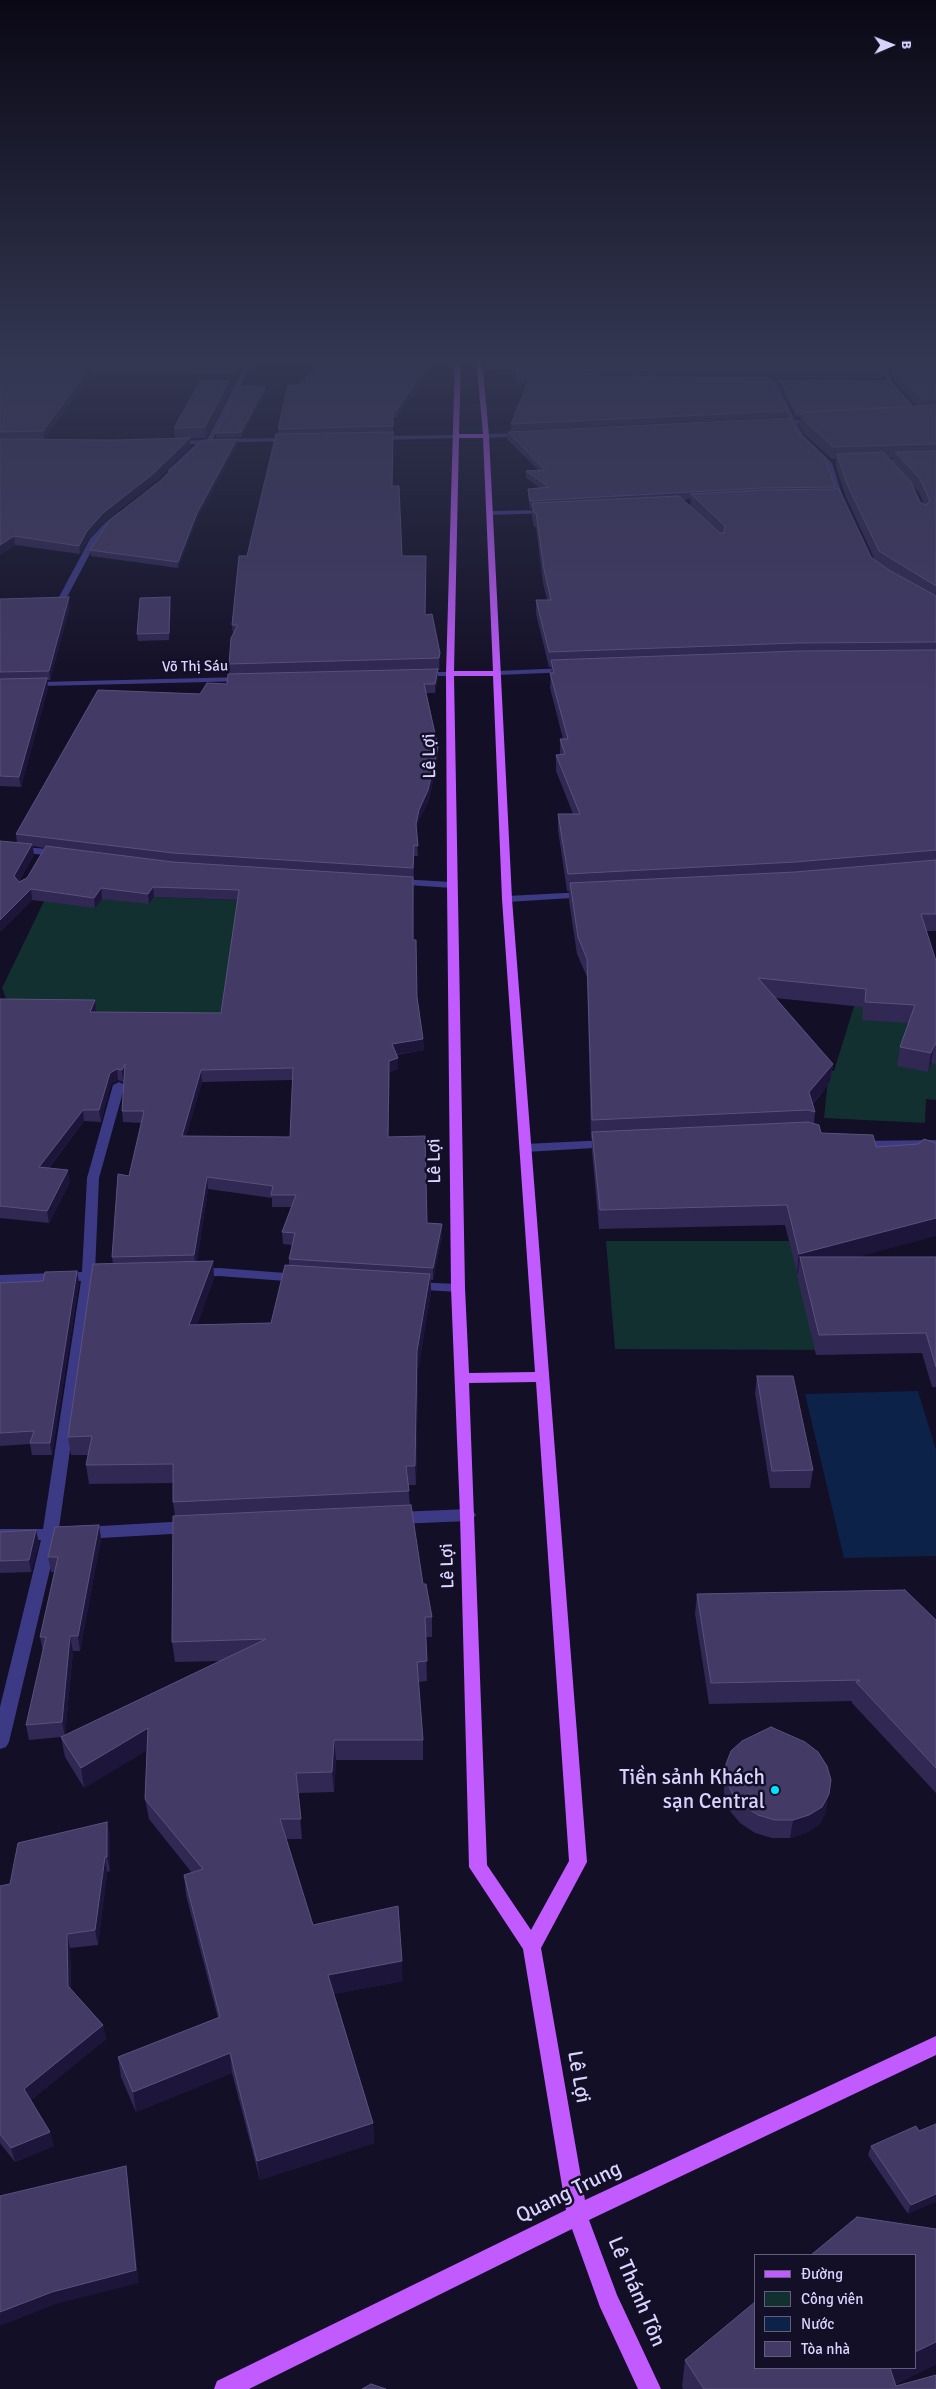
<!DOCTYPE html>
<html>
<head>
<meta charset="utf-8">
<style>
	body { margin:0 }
	#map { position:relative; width:936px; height:2389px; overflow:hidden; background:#130f26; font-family:Signika,sans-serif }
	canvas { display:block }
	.legend { position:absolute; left:754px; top:2254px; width:162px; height:115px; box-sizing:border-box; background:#130f26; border:1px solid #625e7d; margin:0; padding:6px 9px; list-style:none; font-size:15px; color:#d9d4ff }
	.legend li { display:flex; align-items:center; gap:10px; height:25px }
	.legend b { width:25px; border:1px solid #625e7d }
	.north { position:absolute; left:866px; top:20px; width:50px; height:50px; -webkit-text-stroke:4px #130f26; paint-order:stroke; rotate:89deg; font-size:14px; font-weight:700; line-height:20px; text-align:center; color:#d9d4ff }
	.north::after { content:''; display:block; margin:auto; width:18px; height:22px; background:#d9d4ff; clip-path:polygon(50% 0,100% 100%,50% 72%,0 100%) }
</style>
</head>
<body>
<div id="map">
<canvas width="936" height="2389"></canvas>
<ul class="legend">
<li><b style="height:6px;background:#c25bff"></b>Đường</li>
<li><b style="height:14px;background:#12302f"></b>Công viên</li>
<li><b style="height:14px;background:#0c2248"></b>Nước</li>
<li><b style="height:14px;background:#433a66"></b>Tòa nhà</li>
</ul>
<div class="north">B</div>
</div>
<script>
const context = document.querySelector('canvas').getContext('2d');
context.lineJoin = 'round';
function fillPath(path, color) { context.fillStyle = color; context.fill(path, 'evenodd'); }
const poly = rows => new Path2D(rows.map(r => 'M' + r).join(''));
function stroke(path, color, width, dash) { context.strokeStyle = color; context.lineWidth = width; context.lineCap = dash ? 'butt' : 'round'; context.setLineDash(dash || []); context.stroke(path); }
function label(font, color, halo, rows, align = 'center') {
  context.font = font + ' Signika,sans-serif'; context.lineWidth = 5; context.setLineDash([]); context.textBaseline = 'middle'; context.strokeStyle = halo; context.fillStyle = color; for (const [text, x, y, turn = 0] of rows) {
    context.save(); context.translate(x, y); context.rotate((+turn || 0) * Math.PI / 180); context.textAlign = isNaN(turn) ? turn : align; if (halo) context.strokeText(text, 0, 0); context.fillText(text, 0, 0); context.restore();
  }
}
const green = poly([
	[48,893,260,901,221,1022,12,1014,2,988],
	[936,997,936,1100,926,1099,925,1123,824,1118,829,1070,834,1071,856,1000],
	[606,1241,809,1241,833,1350,615,1349]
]);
const water = poly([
	[918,1391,936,1450,936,1556,844,1558,805,1394]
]);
const minor = poly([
	[249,358,255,358,213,439,290,438,292,441,203,443,172,472,168,472,168,470,196,444,175,444,173,441,207,440,249,358],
	[879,358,885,358,892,382,921,414,921,416,917,416,887,383,879,358],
	[480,365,533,367,536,369,533,371,478,368,480,365],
	[752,380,799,381,797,384,777,383,795,420,815,419,818,421,797,424,803,435,832,463,845,504,840,503,826,464,798,437,791,424,775,425,772,423,789,420,771,383,754,383,752,380],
	[525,433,523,436,486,438,483,436,486,434,525,433],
	[459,435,457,438,377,440,374,438,377,436,459,435],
	[936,458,936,462,874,464,871,462,874,460,936,458],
	[549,510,551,511,551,513,489,515,486,513,489,511,549,510],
	[119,512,124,513,109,525,96,542,65,601,45,604,45,600,59,597,90,539,105,523,119,512],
	[567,668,571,670,570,672,497,675,493,673,497,671,567,668],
	[419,672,450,672,454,674,450,676,422,676,418,674,419,672],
	[245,677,249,679,248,681,0,687,0,683,245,677],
	[0,845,59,850,64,853,59,856,0,851,0,845],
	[398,879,452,882,457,885,452,888,394,884,393,882,398,879],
	[584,892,589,895,588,897,507,902,502,899,507,896,584,892],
	[119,1082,125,1085,99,1178,95,1272,102,1273,104,1276,102,1279,94,1280,59,1528,64,1530,67,1534,64,1538,57,1540,9,1742,6,1747,0,1749,0,1707,41,1540,0,1541,0,1529,43,1529,81,1281,0,1283,0,1275,82,1272,87,1178,113,1085,119,1082],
	[607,1140,613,1144,611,1147,525,1152,519,1148,525,1144,607,1140],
	[936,1140,936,1148,858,1149,852,1145,858,1141,936,1140],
	[219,1268,299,1274,306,1278,299,1282,219,1276,196,1277,189,1273,196,1269,219,1268],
	[413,1282,458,1284,465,1288,458,1292,408,1289,406,1286,413,1282],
	[468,1509,473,1511,476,1515,473,1519,468,1521,398,1524,393,1522,390,1518,393,1514,398,1512,468,1509],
	[188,1521,193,1523,196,1527,193,1531,188,1533,84,1539,79,1537,76,1533,79,1529,84,1527,188,1521]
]);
const major = poly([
	[455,358,461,358,459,434,483,434,476,358,482,358,489,436,512,899,587,1862,541,1948,585,2200,936,2036,936,2055,589,2220,617,2295,661,2389,638,2389,600,2307,572,2229,249,2389,214,2389,217,2381,566,2210,523,1949,469,1867,460,1515,451,1288,447,885,446,674,455,358],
	[459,438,483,438,493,671,454,671,459,438],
	[454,676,493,676,502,899,535,1372,469,1373,465,1288,454,676],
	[536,1382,569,1861,531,1930,487,1865,469,1383,536,1382]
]);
const wall = poly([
	[0,358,2,359,244,358,236,374,91,375,44,439,17,439,113,440,175,438,174,428,230,391,206,438,190,438,190,446,154,482,104,522,88,540,80,554,15,545,0,555],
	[438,358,397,417,393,417,393,434,392,486,402,556,440,653,440,665,439,670,438,670,438,678,435,693,426,693,438,747,438,756,429,800,419,820,416,831,418,856,414,856,413,940,417,997,423,1039,424,1050,397,1055,398,1069,390,1072,388,1137,427,1223,442,1224,442,1236,433,1280,431,1280,431,1292,418,1369,416,1485,408,1485,410,1505,423,1584,432,1617,432,1637,426,1637,427,1681,418,1682,423,1740,423,1760,336,1760,334,1792,298,1793,302,1839,286,1839,313,1925,403,1981,334,1994,373,2123,374,2143,260,2180,232,2073,136,2112,121,2077,118,2057,218,2018,186,1895,184,1875,192,1873,149,1819,145,1799,147,1750,84,1788,65,1757,61,1737,29,1740,26,1725,43,1652,40,1637,54,1572,51,1572,48,1557,99,1525,101,1539,80,1651,73,1651,65,1736,222,1661,175,1662,172,1642,175,1516,173,1502,173,1483,89,1484,86,1465,89,1455,71,1455,68,1437,113,1264,112,1257,129,1176,142,1123,123,1122,122,1111,124,1081,123,1082,118,1080,111,1084,101,1122,84,1121,49,1168,70,1182,49,1223,0,1218,0,999,96,1012,221,1013,238,900,154,897,149,904,102,899,95,908,32,900,0,932,17,843,16,834,200,694,227,684,229,674,229,664,233,635,232,625,247,556,278,434,278,429,298,385],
	[33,846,44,848,27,878,19,882,19,881,34,855],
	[293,1080,290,1137,186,1136,202,1082],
	[208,1189,272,1198,272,1207,292,1207,282,1232,283,1244,292,1245,289,1259,289,1265,271,1323,197,1325,214,1278,213,1261,197,1261],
	[519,358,882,358,885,367,883,378,600,375,558,365,519,365],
	[887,358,936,358,936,931,926,931,936,961,936,1064,931,1063,928,1072,897,1066,900,1047,908,1023,862,1020,863,1007,775,998,833,1064,830,1082,813,1104,815,1112,814,1123,859,1257,936,1257,936,1387,932,1387,922,1353,816,1355,797,1276,798,1273,797,1273,785,1225,599,1229,592,1151,592,1139,591,1139,587,977,577,954,569,901,569,891,567,891,558,830,558,814,573,814,556,771,556,755,560,755,560,739,563,739,550,688,551,667,549,667,536,614,536,600,547,600,543,583,536,527,534,527,532,516,532,508,530,509,528,496,528,489,540,488,526,478,526,471,538,470,507,439,508,432,797,432,835,487,835,489,871,557,875,560,846,497,836,467,836,459,832,459,804,434,799,425,800,417,796,417,779,385,780,380,911,406,910,407,917,406,894,381],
	[888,458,894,458,893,463],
	[913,486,919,492,924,504,920,502],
	[691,499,690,506,683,500],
	[600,376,787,411,786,417,511,431,511,424,527,383,516,383,516,377],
	[265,387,266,392,241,437,216,438,216,433],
	[237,445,197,519,178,568,91,556,90,550,160,481],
	[170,597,171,604,169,640,138,641,137,634],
	[0,599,70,606,50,680,47,680,48,688,21,787,0,786],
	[0,1283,79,1283,52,1455,32,1455,30,1444,0,1446],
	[757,1376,813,1470,810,1488,770,1488,755,1393],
	[36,1530,39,1543,31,1572,0,1573,0,1532],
	[697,1594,936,1620,936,1793,852,1703,852,1701,709,1704,695,1614],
	[726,1764,826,1812,819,1825,806,1833,790,1838,772,1838,755,1833,740,1823,730,1811,724,1797,724,1782],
	[107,1822,110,1837,110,1871,107,1872,98,1945,70,1948,71,1989,103,2025,106,2039,31,2100,54,2146,15,2162,0,2143,0,1886,10,1884],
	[936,2124,908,2214,868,2155,871,2146,919,2131],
	[685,2360,936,2364,896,2384,896,2386,936,2389,683,2389,682,2386]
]);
const shadedWall = poly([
	[240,358,244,358,236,374,236,366],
	[433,358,438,358,397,417,397,410],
	[90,367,91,375,44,439,43,431],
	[229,381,230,391,206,438,205,427],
	[265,387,266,392,241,437,241,432],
	[190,438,190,446,154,482,104,522,88,540,80,554,79,546,87,531,103,513],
	[237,439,237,445,197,519,178,568,178,562,197,513],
	[14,536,15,545,0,555,0,545],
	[69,597,70,606,50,680,49,671],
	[170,597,171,604,169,640,169,633],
	[440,653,440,665,439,670,439,658],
	[438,669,438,678,435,693,435,684],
	[47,678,48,688,21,787,19,777],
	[438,747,438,756,429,800,419,820,416,834,416,824,419,810],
	[32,844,34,855,15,887,14,876],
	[153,887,154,897,149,904,148,894],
	[101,888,102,899,95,908,94,898],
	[31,889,32,900,0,932,0,920],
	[95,1000,96,1012,92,1024,90,1012],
	[423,1039,424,1050,392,1055,392,1044],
	[934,1045,931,1063,928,1072,931,1053],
	[398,1058,398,1069,390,1072,388,1149,389,1061],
	[125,1064,126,1076,123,1082,122,1070],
	[833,1064,830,1082,807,1110,809,1092],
	[117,1069,118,1080,111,1084,101,1122,99,1110,110,1073],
	[201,1070,202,1082,183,1148,182,1136],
	[83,1110,84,1121,40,1179,39,1167],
	[68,1170,70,1182,49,1223,47,1211],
	[207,1177,208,1189,196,1267,194,1255],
	[936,1218,936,1236,803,1272,800,1257,798,1273,797,1273,799,1254],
	[442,1224,442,1236,433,1280,433,1268],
	[213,1261,214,1278,191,1343,189,1325],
	[77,1271,79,1283,52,1455,50,1443],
	[430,1274,431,1292,418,1369,416,1485,415,1466,417,1351],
	[99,1525,101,1539,80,1651,78,1636],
	[36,1530,39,1543,31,1572,29,1560],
	[70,1636,73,1651,65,1737,62,1722],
	[148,1728,151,1748,84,1788,81,1768],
	[334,1740,336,1760,334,1792,332,1772],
	[829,1794,826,1812,819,1825,806,1833,790,1838,793,1820],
	[107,1822,110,1837,110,1871,107,1857],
	[105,1857,107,1872,98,1945,95,1930],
	[67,1934,70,1948,71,2000,68,1986],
	[402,1961,403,1981,329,1995,328,1975],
	[103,2025,106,2039,28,2103,24,2089],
	[230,2053,232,2073,136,2112,133,2092],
	[373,2123,374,2143,260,2180,257,2161],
	[50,2132,54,2146,15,2162,11,2148],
	[126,2166,128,2179,139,2283,56,2304,0,2326,0,2312],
	[936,2194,936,2202,908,2214,911,2205],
	[936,2342,936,2364,886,2389,888,2368,915,2368,915,2352]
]);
const building = poly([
	[6,358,240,358,236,366,90,367,43,431,0,432,0,359,6,358],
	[326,358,433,358,397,410,393,410,393,426,278,429,288,385,298,385,326,358],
	[578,358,882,358,885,367,601,364,578,358],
	[892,358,936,358,936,399,922,399,895,370,892,358],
	[518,365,558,366,600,376,769,378,787,411,511,424,530,377,516,377,518,365],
	[201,380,229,381,205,427,174,428,201,380],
	[780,380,887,381,911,406,797,412,780,380],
	[240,386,265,387,241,432,216,433,240,386],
	[936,405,936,444,833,447,806,422,800,413,936,405],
	[790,418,797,432,825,458,835,487,761,488,530,501,528,489,549,487,526,471,545,470,508,432,790,418],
	[393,432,392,486,399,486,402,556,426,556,425,615,432,614,440,653,439,658,229,664,231,638,238,625,232,625,239,556,247,556,276,434,393,432],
	[190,438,153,474,103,513,87,531,79,546,14,536,0,545,0,439,113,440,190,438],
	[237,439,197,513,178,562,90,550,110,520,160,481,203,440,237,439],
	[936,451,936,586,879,551,847,484,837,454,883,452,911,482,920,502,926,505,930,501,920,479,895,452,936,451],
	[839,489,871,557,889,570,936,596,936,642,797,643,549,652,536,600,551,600,544,569,536,513,534,513,532,503,679,496,720,533,724,533,725,526,691,494,762,490,839,489],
	[69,597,49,671,0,672,0,599,69,597],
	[170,597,169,633,137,634,140,598,170,597],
	[936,650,936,850,795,862,568,874,558,814,580,814,556,755,565,754,560,739,568,739,550,673,554,673,551,660,798,651,936,650],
	[438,669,435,684,424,684,438,747,428,790,419,810,416,824,418,846,414,845,413,868,173,853,16,834,98,690,200,694,207,683,227,684,228,674,438,669],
	[47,678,19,777,0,776,0,679,47,678],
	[0,841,32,844,14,876,19,882,27,878,46,846,173,862,413,877,413,940,416,940,417,997,423,1039,392,1044,398,1058,389,1061,388,1137,425,1136,427,1223,442,1224,433,1268,289,1259,295,1233,282,1232,296,1195,271,1195,273,1186,207,1177,194,1255,112,1257,118,1174,129,1176,144,1111,122,1111,125,1064,122,1070,117,1069,110,1073,99,1110,83,1110,39,1167,68,1170,47,1211,0,1206,0,999,95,1000,90,1012,221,1013,239,890,153,887,148,894,101,888,94,898,31,889,0,920,0,841],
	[293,1068,290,1137,182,1136,201,1070,293,1068],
	[936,860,936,914,921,914,936,961,936,1045,934,1045,931,1053,900,1047,915,1005,865,1002,866,989,758,978,833,1064,809,1092,815,1112,808,1110,592,1120,587,959,578,937,570,883,795,872,936,860],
	[808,1122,819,1125,821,1133,873,1135,876,1147,918,1144,924,1139,936,1143,936,1218,799,1254,787,1205,600,1210,592,1132,808,1122],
	[800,1257,936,1257,936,1367,926,1333,819,1335,800,1257],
	[213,1261,189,1325,271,1323,285,1265,430,1274,417,1351,415,1466,406,1466,409,1491,173,1502,173,1464,86,1465,92,1436,68,1437,93,1264,213,1261],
	[77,1271,50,1443,30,1443,34,1431,0,1433,0,1283,43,1281,45,1272,77,1271],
	[757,1376,793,1376,813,1470,772,1471,757,1376],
	[411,1505,423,1584,426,1584,432,1617,425,1617,427,1661,417,1662,423,1740,334,1740,332,1772,296,1773,301,1819,280,1819,313,1925,398,1906,402,1961,328,1975,373,2123,257,2161,230,2053,133,2092,118,2057,220,2017,184,1875,203,1869,145,1799,148,1728,81,1768,61,1737,266,1639,172,1642,173,1516,411,1505],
	[99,1525,78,1636,70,1636,62,1722,26,1725,46,1637,40,1637,58,1557,48,1557,55,1527,99,1525],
	[36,1530,29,1560,0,1561,0,1532,36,1530],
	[905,1590,936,1620,936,1768,856,1682,860,1680,711,1683,697,1594,905,1590],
	[771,1727,805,1742,818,1752,827,1766,831,1780,829,1794,822,1807,809,1815,793,1820,775,1820,758,1815,742,1805,732,1793,726,1779,726,1764,731,1751,742,1741,771,1727],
	[107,1822,107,1857,105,1857,95,1930,67,1934,68,1986,103,2025,24,2089,50,2132,11,2148,0,2134,0,1886,10,1884,18,1843,107,1822],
	[936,2124,936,2194,911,2205,871,2146,916,2126,919,2131,936,2124],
	[126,2166,136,2270,52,2292,0,2312,0,2196,126,2166],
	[857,2217,936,2229,936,2342,915,2352,915,2255,811,2255,857,2217],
	[755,2302,755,2368,890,2368,896,2386,936,2375,936,2389,704,2389,685,2360,755,2302],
	[371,2384,386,2389,362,2389,371,2384]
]);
const markers = [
	[775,1790,5,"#00e5ff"]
];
const farStreetnames = [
	["Võ Thị Sáu",195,667,-1]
];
const streetNames = [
	["Lê Lợi",430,756,-91],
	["Lê Lợi",435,1161,-91],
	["Lê Lợi",448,1566,-92]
];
const nearPoinames = [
	["Tiền sảnh Khách",765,1778],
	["sạn Central",765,1802]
];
const nearStreetnames = [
	["Lê Lợi",578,2077,80],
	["Quang Trung",569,2193,-26],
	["Lê Thánh Tôn",636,2292,67]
];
fillPath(green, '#12302f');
fillPath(water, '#0c2248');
fillPath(minor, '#3d3a85');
fillPath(major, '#c25bff');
fillPath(wall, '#312854');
fillPath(shadedWall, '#1d163a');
fillPath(building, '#433a66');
stroke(building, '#5a527e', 1);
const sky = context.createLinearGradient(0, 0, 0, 693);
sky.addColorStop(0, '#0a0815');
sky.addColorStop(0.52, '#333752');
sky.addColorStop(1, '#33375200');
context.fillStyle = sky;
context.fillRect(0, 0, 936, 693);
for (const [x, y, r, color] of markers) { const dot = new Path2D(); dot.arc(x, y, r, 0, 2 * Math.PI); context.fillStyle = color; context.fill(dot); stroke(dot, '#130f26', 2); }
label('15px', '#d9d4ff', '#130f26', farStreetnames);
label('18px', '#d9d4ff', '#130f26', streetNames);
label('21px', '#d9d4ff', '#130f26', nearPoinames, 'right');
label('21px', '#d9d4ff', '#130f26', nearStreetnames);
</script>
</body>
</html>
